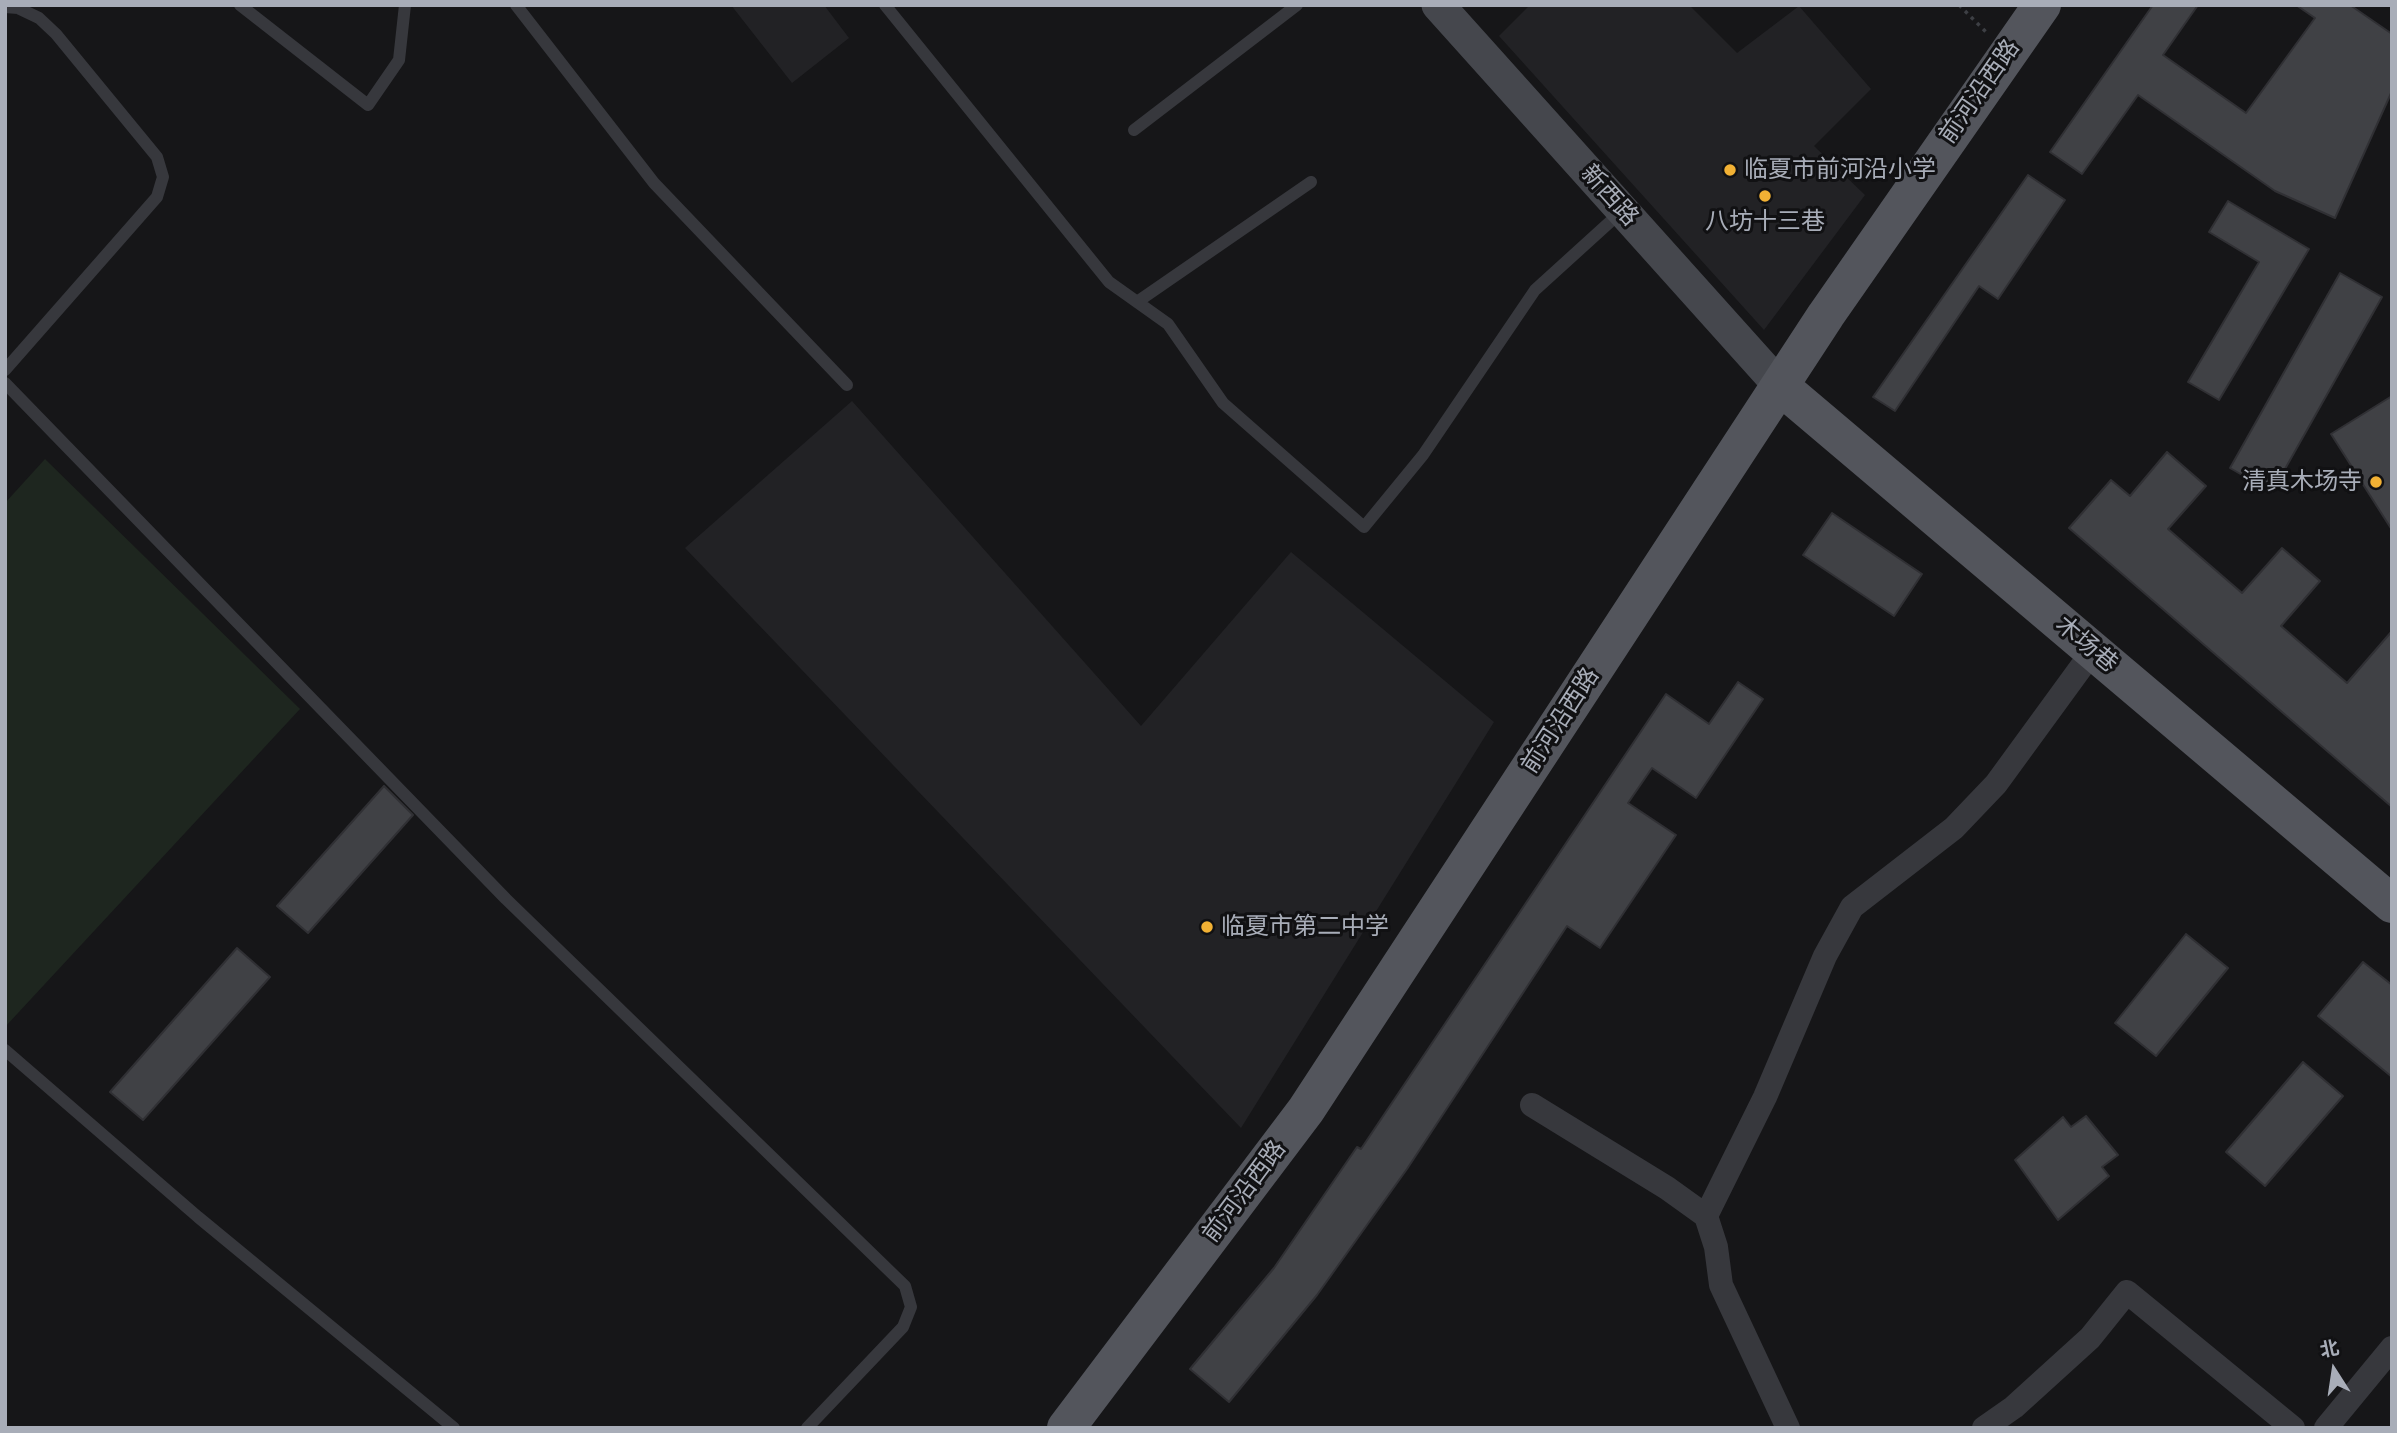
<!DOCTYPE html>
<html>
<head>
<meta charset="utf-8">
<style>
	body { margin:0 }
	#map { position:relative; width:2397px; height:1433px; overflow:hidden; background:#161618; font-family:"Space Grotesk","Noto Sans SC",sans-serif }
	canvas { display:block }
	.frame { position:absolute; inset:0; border:7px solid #a8adb8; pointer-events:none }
	.north { position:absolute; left:2299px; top:1335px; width:70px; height:70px; -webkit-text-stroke:5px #111113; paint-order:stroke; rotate:348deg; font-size:19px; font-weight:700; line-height:28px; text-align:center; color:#a8adb8 }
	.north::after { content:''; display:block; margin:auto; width:24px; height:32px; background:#a8adb8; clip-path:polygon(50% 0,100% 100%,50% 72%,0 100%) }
</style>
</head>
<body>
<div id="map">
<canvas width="2397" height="1433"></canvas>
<div class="frame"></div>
<div class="north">北</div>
</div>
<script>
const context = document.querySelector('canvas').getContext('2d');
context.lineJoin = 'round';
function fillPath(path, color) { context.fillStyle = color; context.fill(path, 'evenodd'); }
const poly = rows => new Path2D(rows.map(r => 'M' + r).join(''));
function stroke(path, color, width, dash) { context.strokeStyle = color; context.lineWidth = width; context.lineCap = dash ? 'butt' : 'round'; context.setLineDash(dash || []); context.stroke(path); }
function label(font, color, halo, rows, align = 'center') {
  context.font = font + ' "Space Grotesk","Noto Sans SC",sans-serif'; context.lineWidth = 6; context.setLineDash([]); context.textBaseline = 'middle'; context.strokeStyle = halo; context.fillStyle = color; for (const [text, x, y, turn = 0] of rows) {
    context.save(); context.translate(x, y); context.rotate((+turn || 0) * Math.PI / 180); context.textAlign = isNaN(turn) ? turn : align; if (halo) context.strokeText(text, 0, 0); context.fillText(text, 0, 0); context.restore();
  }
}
const built = poly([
	[731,5,824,5,849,38,792,83],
	[1530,5,1689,5,1737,53,1799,6,1871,89,1814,146,1865,195,1764,330,1499,36],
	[852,401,1141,726,1291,552,1494,722,1241,1128,685,548]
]);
const green = poly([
	[45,459,300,709,5,1027,5,503]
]);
const building = poly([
	[2153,5,2198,5,2163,55,2246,113,2315,18,2296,5,2350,5,2392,34,2392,91,2335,218,2275,191,2138,95,2082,174,2050,152,2153,5],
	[2028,175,2065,200,1998,299,1979,286,1895,411,1873,397,2028,175],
	[2228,201,2309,249,2219,400,2188,382,2259,262,2209,232,2228,201],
	[2340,273,2382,297,2272,492,2230,468,2340,273],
	[2392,396,2392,530,2331,434,2392,396],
	[2167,452,2206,486,2168,529,2242,593,2282,548,2320,581,2281,626,2347,683,2392,631,2392,807,2069,528,2111,480,2130,496,2167,452],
	[1832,513,1922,574,1894,616,1803,555,1832,513],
	[1738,682,1763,699,1696,798,1652,768,1628,803,1676,835,1600,948,1567,926,1407,1169,1317,1295,1229,1402,1190,1369,1274,1268,1357,1147,1361,1149,1666,694,1709,724,1738,682],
	[384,786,413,815,308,933,277,906,384,786],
	[2186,934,2228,968,2156,1056,2115,1023,2186,934],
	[237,948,270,977,143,1120,110,1092,237,948],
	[2363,962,2392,985,2392,1077,2318,1016,2363,962],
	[2303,1062,2343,1096,2265,1186,2226,1152,2303,1062],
	[2086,1116,2118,1155,2102,1167,2109,1176,2058,1220,2015,1160,2063,1117,2071,1127,2086,1116]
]);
const path = poly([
	[1959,5,1986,32]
]);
const service = poly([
	[240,5,368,105,399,60,405,5],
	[516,5,654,183,847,385],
	[885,5,1109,282,1168,324,1223,403,1364,527,1423,455,1535,290,1622,211],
	[5,7,18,8,39,18,56,34,157,157,163,177,157,197,5,370],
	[1134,130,1297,5],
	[1137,302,1311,182],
	[5,383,506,899,905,1286,911,1307,903,1327,807,1428],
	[5,1050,198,1217,454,1428]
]);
const minor = poly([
	[1532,1105,1667,1188,1706,1216,1716,1247,1721,1285,1788,1428],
	[1706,1216,1765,1097,1825,956,1852,907,1954,828,1996,784,2093,651],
	[1984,1428,2014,1407,2090,1338,2127,1292,2293,1428],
	[2326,1428,2392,1348]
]);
const secondary = poly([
	[1438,5,1780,386]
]);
const primary = poly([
	[1780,386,2392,904],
	[1066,1428,1306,1110,1826,315,2042,5]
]);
const markers = [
	[1730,170,7,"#f2b134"],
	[1765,196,7,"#f2b134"],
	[2376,482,7,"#f2b134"],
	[1207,927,7,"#f2b134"]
];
const streetNames = [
	["前河沿西路",1980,92,-55],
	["新西路",1609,196,48],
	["木场巷",2086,645,40],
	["前河沿西路",1561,721,-57],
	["前河沿西路",1245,1192,-53]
];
const poiNames = [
	["临夏市前河沿小学",1744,170],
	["八坊十三巷",1765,222,"center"],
	["清真木场寺",2362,482,"right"],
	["临夏市第二中学",1221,927]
];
fillPath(built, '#222225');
fillPath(green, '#1e261f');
fillPath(building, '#404145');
stroke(building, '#303034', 2);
stroke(path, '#3d3f44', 3.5, [3.5, 5]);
stroke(service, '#37383d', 12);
stroke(minor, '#37383d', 24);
stroke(secondary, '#45474d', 33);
stroke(primary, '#53555c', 38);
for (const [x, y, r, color] of markers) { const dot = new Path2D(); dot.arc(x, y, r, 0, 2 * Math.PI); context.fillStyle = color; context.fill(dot); stroke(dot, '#111113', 2.5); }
label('24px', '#a8adb8', '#111113', streetNames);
label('24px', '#a8adb8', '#111113', poiNames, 'left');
</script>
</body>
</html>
